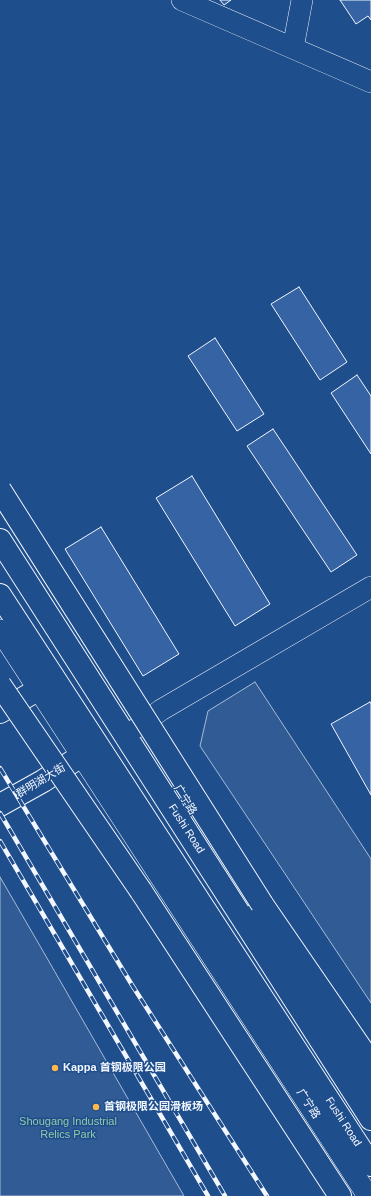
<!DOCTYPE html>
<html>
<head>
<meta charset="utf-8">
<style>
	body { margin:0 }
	canvas { display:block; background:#1f4e8c }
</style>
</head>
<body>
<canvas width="371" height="1196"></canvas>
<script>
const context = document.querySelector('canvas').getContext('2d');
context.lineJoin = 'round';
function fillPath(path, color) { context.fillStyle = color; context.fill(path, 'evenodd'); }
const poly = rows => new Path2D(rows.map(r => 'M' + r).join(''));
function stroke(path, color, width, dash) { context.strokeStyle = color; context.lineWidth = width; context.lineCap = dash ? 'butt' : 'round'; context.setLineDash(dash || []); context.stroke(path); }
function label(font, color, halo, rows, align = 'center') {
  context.font = font + ' Helvetica,"Noto Sans SC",sans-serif'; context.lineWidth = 3; context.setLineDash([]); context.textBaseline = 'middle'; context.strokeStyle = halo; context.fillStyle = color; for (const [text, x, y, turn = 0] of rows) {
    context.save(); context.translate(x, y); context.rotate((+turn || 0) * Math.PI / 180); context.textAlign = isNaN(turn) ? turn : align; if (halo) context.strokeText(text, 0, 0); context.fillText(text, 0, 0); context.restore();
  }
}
const green = poly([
	[255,682,371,859,371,1003,200,746,208,711,255,682],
	[0,877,36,939,184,1196,0,1196,0,877]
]);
const building = poly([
	[220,0,231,0,224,5,220,0],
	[340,0,371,0,371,20,368,16,356,24,340,0],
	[299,287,347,362,320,380,271,304,299,287],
	[215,338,264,414,237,431,188,356,215,338],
	[357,375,371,396,371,454,331,393,357,375],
	[273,429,357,555,331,572,247,446,273,429],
	[192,476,270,604,235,626,156,498,192,476],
	[101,527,179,654,143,676,65,549,101,527],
	[370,702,371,704,371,795,331,724,370,702]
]);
const minor = poly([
	[182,0,371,82],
	[293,48,302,0],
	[0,630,368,1196],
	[138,727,161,710,371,587],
	[256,913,371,1091]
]);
const major = poly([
	[0,712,39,689],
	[0,805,43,781,81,756]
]);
const highway = poly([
	[0,540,371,1119],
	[0,595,371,1165],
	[141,891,340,1196],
	[262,904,371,1063]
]);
const rail = poly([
	[0,768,132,985,267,1196],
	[0,813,225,1196],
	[0,841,208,1196]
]);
const highwayBridge = poly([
	[0,490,262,904],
	[0,685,141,891]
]);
const markers = [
	[55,1068,4,"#ffb74d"],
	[96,1107,4,"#ffb74d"]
];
const streetNames = [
	["群明湖大街",41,781,-31],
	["广宁路",185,800,58],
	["Fushi Road",186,829,57],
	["广宁路",308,1104,57],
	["Fushi Road",343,1122,57]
];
const poiNames = [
	["Kappa 首钢极限公园",63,1068],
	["首钢极限公园滑板场",104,1107]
];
const parkNames = [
	["Shougang Industrial",68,1122],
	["Relics Park",68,1135]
];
fillPath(green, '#305b95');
stroke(green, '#a8bbd7', 1);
fillPath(building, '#3563a3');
stroke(building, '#f2f6ff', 1);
stroke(minor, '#f2f6ff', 22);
stroke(major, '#f2f6ff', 24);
stroke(highway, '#f2f6ff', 24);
stroke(minor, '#1f4e8c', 21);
stroke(major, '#1f4e8c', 22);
stroke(highway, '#1f4e8c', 22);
stroke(rail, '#f2f6ff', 4.5);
stroke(rail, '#1f4e8c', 3, [9]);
stroke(highwayBridge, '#f2f6ff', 24, []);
stroke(highwayBridge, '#1f4e8c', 22);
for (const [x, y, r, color] of markers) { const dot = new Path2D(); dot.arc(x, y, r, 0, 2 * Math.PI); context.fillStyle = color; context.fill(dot); stroke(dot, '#1f4e8c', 1.5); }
label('11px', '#f2f6ff', '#1f4e8c', streetNames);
label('bold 11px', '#f2f6ff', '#1f4e8c', poiNames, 'left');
label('11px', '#97c8a6', '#1f4e8c', parkNames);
</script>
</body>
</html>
